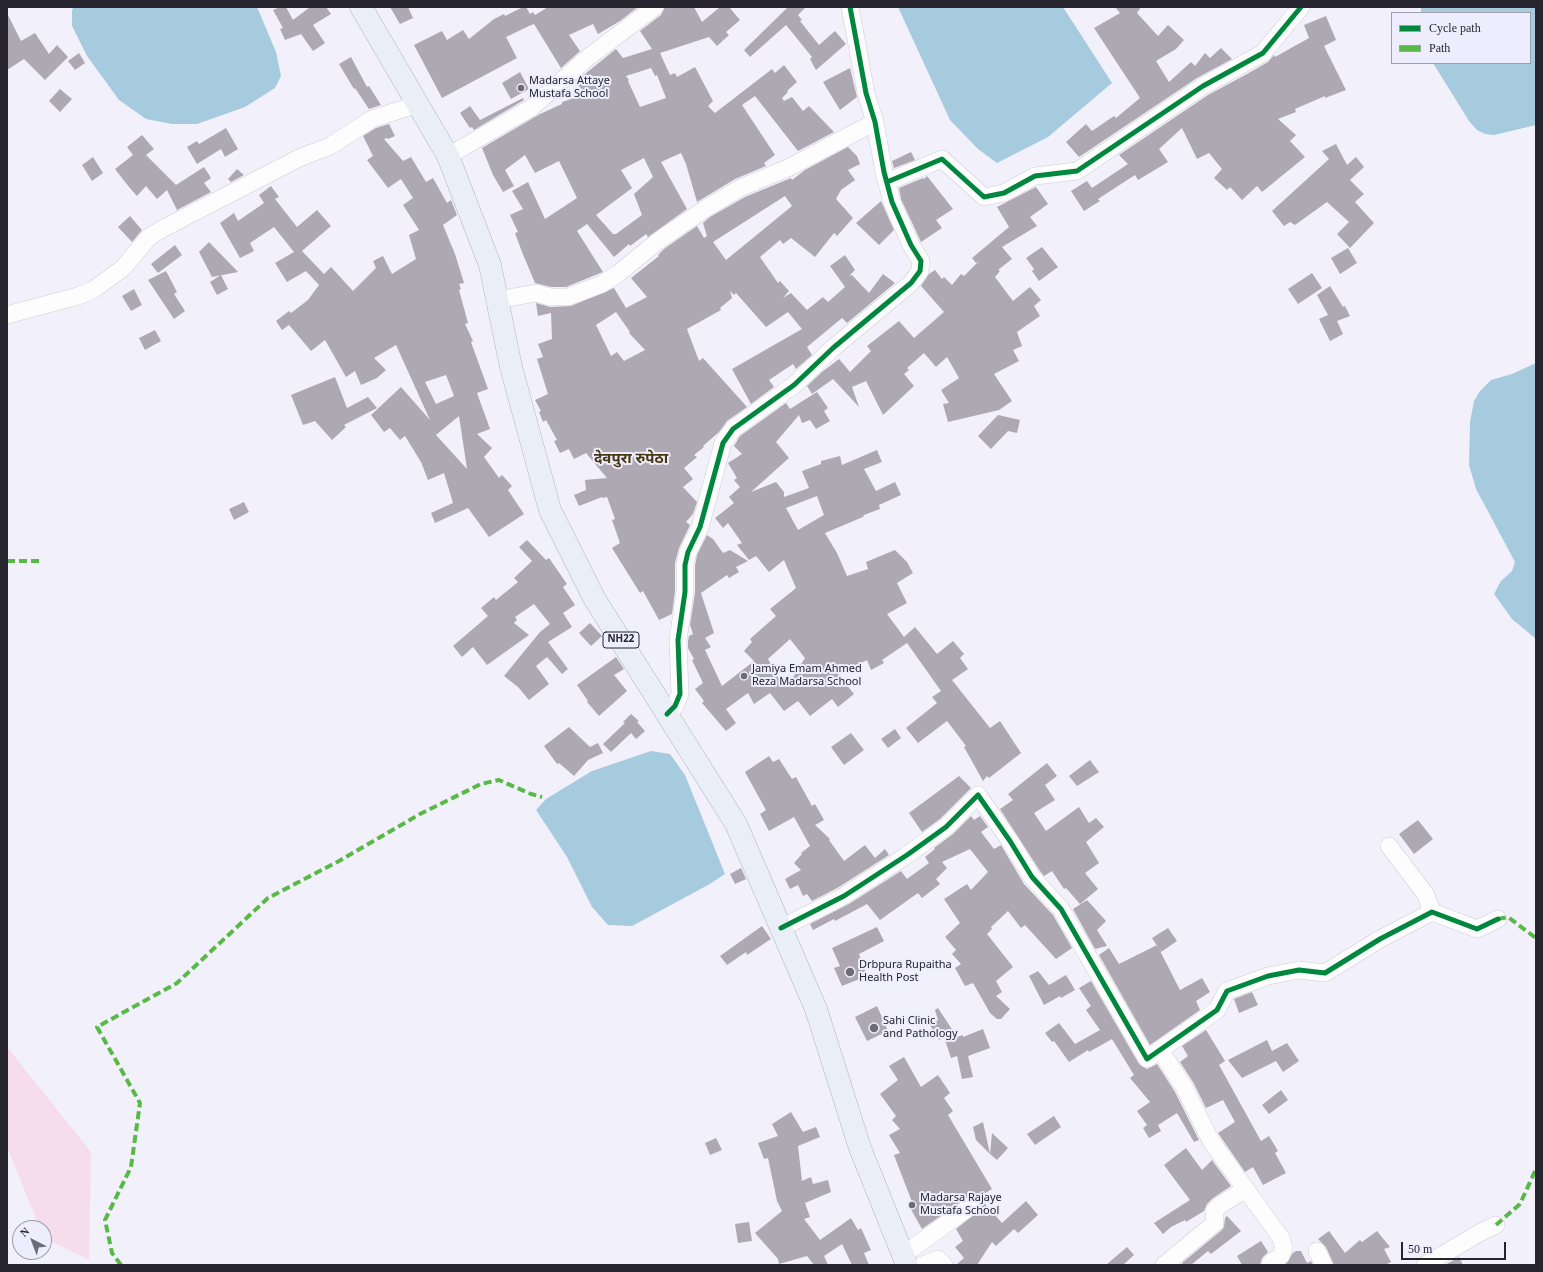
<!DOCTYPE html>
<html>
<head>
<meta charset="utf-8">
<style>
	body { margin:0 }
	#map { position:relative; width:1543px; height:1272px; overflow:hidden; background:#f2f0fa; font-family:Georgia,serif }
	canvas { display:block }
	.frame { position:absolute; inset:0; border:8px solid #26252f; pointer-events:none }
	.legend { position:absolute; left:1391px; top:12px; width:140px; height:52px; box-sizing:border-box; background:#eeedfd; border:1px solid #9e9dab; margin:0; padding:5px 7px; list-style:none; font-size:12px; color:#26252f }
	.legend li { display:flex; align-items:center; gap:8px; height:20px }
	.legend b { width:20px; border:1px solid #9e9dab }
	.north { position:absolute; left:12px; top:1220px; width:40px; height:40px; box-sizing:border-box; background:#eeedfd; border:1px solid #9e9dab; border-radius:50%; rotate:318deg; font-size:11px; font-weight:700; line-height:16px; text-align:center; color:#26252f }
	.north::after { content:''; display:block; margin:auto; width:14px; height:18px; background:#6d6c76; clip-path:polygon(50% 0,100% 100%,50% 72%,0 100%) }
	.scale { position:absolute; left:1401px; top:1242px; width:105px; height:18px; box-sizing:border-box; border:2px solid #26252f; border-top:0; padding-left:5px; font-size:12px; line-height:14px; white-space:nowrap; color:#26252f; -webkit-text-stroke:3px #eeedfd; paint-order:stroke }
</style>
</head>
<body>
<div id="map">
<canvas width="1543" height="1272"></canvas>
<div class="frame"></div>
<ul class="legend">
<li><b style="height:5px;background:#00873e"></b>Cycle path</li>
<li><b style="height:5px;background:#58b947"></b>Path</li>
</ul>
<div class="north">N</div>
<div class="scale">50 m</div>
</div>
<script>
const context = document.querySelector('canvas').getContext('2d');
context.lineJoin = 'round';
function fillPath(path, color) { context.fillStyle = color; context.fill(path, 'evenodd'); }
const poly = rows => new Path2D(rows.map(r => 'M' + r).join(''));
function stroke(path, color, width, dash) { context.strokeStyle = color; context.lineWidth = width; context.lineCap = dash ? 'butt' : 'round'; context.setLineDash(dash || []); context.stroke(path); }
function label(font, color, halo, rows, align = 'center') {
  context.font = font + ' Georgia,"Noto Sans Devanagari",serif'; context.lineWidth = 4; context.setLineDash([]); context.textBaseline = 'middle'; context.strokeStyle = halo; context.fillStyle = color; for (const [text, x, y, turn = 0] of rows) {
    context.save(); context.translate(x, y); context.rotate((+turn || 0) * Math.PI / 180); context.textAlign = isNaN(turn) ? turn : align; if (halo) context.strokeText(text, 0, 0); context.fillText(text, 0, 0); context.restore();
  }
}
const green = poly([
	[7,1047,91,1152,89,1260,44,1238,44,1228,40,1228,7,1147]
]);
const water = poly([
	[73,7,257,7,276,52,281,76,275,88,245,107,197,124,172,124,146,119,119,100,87,56,72,26,72,11],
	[898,7,1063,7,1112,83,1048,137,997,163,978,149,950,120],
	[1421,7,1536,7,1536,125,1494,135,1485,134,1477,130,1469,121,1433,63,1530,63,1530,13,1421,13],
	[1536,363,1536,639,1512,619,1494,594,1501,581,1512,571,1515,562,1476,489,1469,465,1470,422,1474,401,1480,391,1491,380,1512,374],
	[651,751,670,754,685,775,725,874,708,885,632,926,608,925,592,907,567,857,536,810,546,799,592,771]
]);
const building = poly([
	[280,7,286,7,293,20,310,7,326,7,331,14,313,25,325,43,313,51,301,34,285,40,280,29,283,28,273,10],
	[390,7,408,7,413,18,400,24],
	[523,7,526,7,530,14,533,12,535,15,548,7,638,7,620,21,598,34,593,24,569,35,580,51,561,68,534,24,529,26,506,37,517,58,442,98,414,45,442,31,447,40,463,30,469,39,494,19,504,14,505,16],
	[665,7,694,7,702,22,720,7,729,7,740,20,726,32,729,35,717,46,709,37,660,53,670,75,675,73,677,77,695,67,713,101,708,106,715,113,772,69,775,73,784,65,797,82,787,91,788,92,782,98,784,101,792,97,803,111,809,106,834,132,798,151,755,96,742,105,775,155,764,163,766,166,735,179,697,202,686,164,681,153,661,162,687,209,648,237,646,234,630,246,629,244,614,257,587,224,577,231,603,272,566,287,551,287,535,283,522,252,515,233,518,232,510,215,523,209,512,191,528,182,545,219,577,198,559,161,535,173,525,155,505,170,514,186,503,192,493,175,482,148,540,114,562,104,562,102,586,94,575,82,616,49,623,58,652,49,640,31,661,15],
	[651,68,655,76,657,75,666,98,640,107,628,81,629,80,626,76],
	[644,158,653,177,634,194,642,215,616,234,613,234,596,215,632,188,621,170],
	[788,7,806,7,798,15,802,20,800,21,819,45,835,31,846,44,816,70,810,59,812,57,786,25,750,57,744,50],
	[1115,7,1141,7,1137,13,1158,36,1168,25,1184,40,1176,49,1156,61,1169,82,1191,62,1195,66,1205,53,1210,58,1221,48,1232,59,1197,78,1079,157,1066,142,1086,124,1092,131,1114,116,1116,118,1140,98,1094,28,1120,13],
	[7,13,21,41,35,33,49,54,57,45,68,57,45,80,24,59,7,70],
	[1326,16,1336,40,1324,46,1346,90,1325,98,1325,96,1295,109,1296,112,1278,119,1296,135,1290,141,1305,157,1262,192,1257,186,1242,200,1230,187,1227,190,1214,178,1222,169,1209,153,1197,159,1182,128,1159,149,1168,162,1138,180,1135,175,1098,199,1100,201,1084,211,1071,191,1087,181,1092,188,1128,164,1119,155,1208,95,1247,74,1268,62,1274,55,1275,57,1309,38,1304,25],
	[79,53,85,63,75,70,68,61],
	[351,57,367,87,369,86,381,105,369,109,355,88,354,89,339,64],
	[850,68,857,97,840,110,823,82],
	[520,72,529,89,511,99,502,83],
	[60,89,72,99,60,112,49,101],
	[523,98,524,100,474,130,472,127,470,128,460,113,470,106,480,120],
	[389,124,395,136,388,139,387,138,384,139,403,161,411,157,426,182,433,178,447,203,451,200,457,215,443,225,455,254,464,283,459,284,461,289,459,290,468,323,465,324,473,341,471,342,488,389,477,393,490,429,477,434,492,448,484,457,499,478,502,475,512,486,508,490,524,514,489,537,468,508,435,523,431,513,453,503,444,473,428,480,421,462,405,436,400,440,390,428,384,432,371,415,401,387,430,420,396,345,374,358,386,370,377,378,361,385,355,371,346,377,325,340,311,351,289,325,282,330,276,321,289,311,291,313,308,300,319,285,306,271,287,282,275,263,294,252,274,227,250,243,254,251,240,258,220,223,234,213,238,221,264,203,259,195,271,186,279,197,275,199,297,227,317,210,331,226,302,251,324,274,331,267,353,291,376,268,373,261,383,256,392,274,416,259,409,235,419,230,403,205,413,198,401,179,388,188,367,160,373,156,363,136,376,128],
	[446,375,454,396,436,404,425,382],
	[459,416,467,469,436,435],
	[226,128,238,149,225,157,221,149,197,164,187,147,197,141,199,144],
	[142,135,154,149,146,155,176,185,204,167,211,178,204,183,211,192,177,210,167,190,157,199,146,186,137,196,129,187,115,169,133,155,127,147],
	[1336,144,1347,165,1356,157,1364,167,1350,180,1364,194,1355,202,1374,223,1350,248,1337,234,1349,222,1327,202,1295,225,1290,222,1284,226,1272,211,1329,159,1322,151],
	[848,147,857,156,860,164,848,170,855,180,841,190,836,199,853,218,837,236,834,233,815,257,791,238,783,244,780,240,760,257,778,283,780,281,789,291,783,298,791,293,807,310,823,297,828,302,845,287,830,266,845,255,855,270,849,276,852,275,869,293,883,274,895,283,847,323,842,318,807,347,812,355,796,369,793,364,769,380,774,387,751,404,732,369,802,329,788,312,766,327,736,293,734,295,730,291,732,298,720,308,721,310,687,329,699,361,703,358,747,407,727,421,719,432,703,446,704,447,694,455,697,457,684,468,693,479,683,487,697,502,693,514,686,522,690,525,679,548,675,563,675,591,672,614,659,620,643,591,640,593,612,548,620,543,612,520,615,519,607,497,602,498,602,497,579,506,574,495,586,490,585,480,607,478,586,453,574,459,569,449,560,453,554,441,557,440,546,420,543,422,539,412,541,411,535,400,548,394,537,359,543,357,538,344,552,339,551,313,538,316,536,303,550,307,571,306,614,288,626,308,647,297,631,278,659,256,658,255,664,249,697,226,704,238,707,236,703,223,710,217,745,197,791,178,792,180,805,170],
	[785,196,792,206,726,260,713,242],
	[616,312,630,332,629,333,645,350,624,361,617,352,611,356,596,325],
	[911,152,915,160,894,168,892,161],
	[93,157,103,173,92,181,82,165],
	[237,169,244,175,231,182,228,179],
	[927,176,953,209,936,220,942,228,921,242,901,199,899,188,923,178,924,179],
	[1036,187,1048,204,1030,217,1037,226,1002,247,1012,259,998,270,1000,271,995,277,1013,301,1030,287,1041,300,1034,306,1040,316,1017,332,1022,346,1013,350,1019,361,994,374,1012,401,999,410,948,422,943,404,949,403,941,390,959,378,947,357,936,367,924,353,907,368,909,370,904,374,914,386,883,415,866,381,852,387,859,407,833,379,812,394,807,386,822,372,839,359,850,372,871,351,867,346,899,321,914,338,944,312,921,286,929,274,935,270,942,279,944,277,952,285,961,274,964,276,979,261,976,263,972,258,1009,227,997,207],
	[881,201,894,230,879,245,856,223],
	[130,216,142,230,132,242,118,227],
	[209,242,238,272,212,277,199,252],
	[175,245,182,255,158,273,151,264],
	[1042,247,1058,267,1039,281,1032,271,1034,269,1026,258],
	[1348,248,1357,263,1340,274,1331,258],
	[166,271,177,292,174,294,185,311,174,319,148,280],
	[1312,273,1322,288,1298,304,1288,289],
	[221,275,228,289,217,295,210,282],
	[1330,286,1343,307,1345,306,1350,316,1337,321,1343,334,1330,341,1319,319,1328,315,1317,295],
	[134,289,142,305,131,311,122,296],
	[155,330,161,341,145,350,139,338],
	[335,377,347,408,368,397,377,408,344,425,346,427,332,440,315,421,303,425,291,395],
	[817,392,828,408,824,411,830,421,816,429,810,420,802,423,799,415,776,442,789,458,751,492,776,482,784,492,784,497,809,488,802,471,821,464,821,461,840,456,842,465,877,450,882,462,864,469,876,491,895,482,901,495,879,505,880,509,864,515,863,517,825,533,837,553,847,576,868,569,866,562,895,550,907,562,913,573,897,583,907,603,887,614,904,637,915,627,937,654,953,641,964,654,960,658,968,669,952,680,990,728,1000,721,1021,753,989,778,987,776,983,781,964,747,966,746,947,721,918,743,906,728,937,703,932,697,941,691,907,643,882,660,884,663,871,670,867,660,838,674,854,694,838,707,832,699,810,716,798,701,784,711,770,693,754,704,748,693,726,709,736,723,726,731,702,703,704,701,695,689,703,683,692,660,694,659,688,648,688,641,689,636,693,634,690,625,695,593,695,566,697,555,707,535,713,539,723,553,730,550,748,561,736,567,739,572,729,578,727,575,701,593,714,633,705,638,711,647,705,650,722,686,754,661,744,651,752,642,750,639,776,616,770,609,796,588,784,560,769,572,756,556,749,560,737,545,742,543,728,523,723,528,715,518,734,503,729,497,740,487,734,480,737,478,728,463,742,454,734,446,740,436,786,403,790,409],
	[817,496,824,515,798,530,786,508],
	[790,639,805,658,789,684,785,677,780,681,768,659],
	[998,415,1020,420,1017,433,1008,431,991,449,978,436],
	[244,502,249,512,234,520,229,509],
	[527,540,546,560,549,558,567,584,563,587,575,605,563,613,572,627,548,642,568,669,562,674,547,657,536,666,549,684,529,700,518,687,504,676,540,632,550,624,534,604,515,617,517,620,514,623,529,635,487,665,473,647,462,657,453,646,488,616,481,608,494,597,496,600,518,582,514,578,532,561,519,547],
	[590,623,602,636,591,646,579,633],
	[616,657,624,669,614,675,627,691,599,716,587,702,588,701,577,685],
	[631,714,639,721,637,722,645,731,636,739,631,733,611,752,603,744,625,723,623,722],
	[569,727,590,747,598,743,603,753,588,760,574,776,559,763,557,764,544,746],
	[895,729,901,738,888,748,881,739],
	[851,733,864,750,844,765,831,747],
	[769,756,773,762,779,759,792,779,796,777,812,806,815,804,824,820,815,825,830,839,829,840,844,861,865,845,875,858,885,849,889,855,839,887,812,901,807,894,803,896,798,885,790,889,785,879,801,870,794,863,802,854,801,853,810,846,794,817,769,831,760,814,766,810,745,772],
	[1090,760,1099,772,1077,786,1069,776],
	[1047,763,1057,776,1045,785,1055,800,1034,813,1046,831,1079,807,1089,823,1096,818,1104,827,1086,842,1099,863,1085,873,1098,889,1080,904,1066,888,1064,889,1052,871,1044,876,1040,871,1000,809,1013,800,1008,794],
	[959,776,971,788,940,819,922,832,909,813],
	[971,816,974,820,980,816,988,827,981,832,994,849,1001,845,1024,884,1053,915,1072,948,1056,959,1025,925,1021,928,1008,911,991,927,992,929,987,934,1013,967,996,981,1002,992,996,996,1010,1009,1001,1019,997,1019,990,1013,973,983,965,986,955,968,961,964,952,954,956,950,945,937,960,923,944,899,967,884,971,890,988,872,970,849,942,862,947,868,936,879,940,884,922,898,918,893,880,920,867,904,835,921,834,919,813,930,810,924,849,904,901,871,907,879,929,863,925,857,935,849,934,848,953,834],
	[1418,820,1433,839,1414,854,1399,834],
	[741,868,746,879,735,884,730,874],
	[1087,900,1106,921,1097,930,1107,946,1095,949,1073,909],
	[762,926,771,939,747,955,746,952,727,965,720,956],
	[877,927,884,941,859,954,867,976,842,986,834,968,840,966,832,948],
	[1168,928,1177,941,1161,952,1152,938],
	[1157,945,1180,990,1202,978,1210,992,1196,1001,1200,1010,1150,1045,1099,955,1109,948,1119,964],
	[1038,971,1049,985,1066,975,1075,990,1061,998,1060,996,1044,1005,1029,976],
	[1091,981,1139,1064,1147,1069,1157,1064,1175,1092,1199,1140,1194,1142,1177,1113,1158,1125,1161,1131,1149,1138,1143,1128,1147,1125,1137,1111,1150,1102,1130,1078,1134,1075,1112,1039,1089,1052,1088,1050,1069,1062,1054,1041,1052,1042,1045,1033,1059,1023,1075,1044,1100,1030,1086,1010,1091,1006,1079,988],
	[1252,992,1258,1005,1239,1013,1234,999],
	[877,1006,888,1031,867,1041,855,1017],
	[938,1008,957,1037,963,1035,963,1037,983,1029,990,1048,968,1056,973,1077,962,1079,957,1056,951,1058,944,1037,939,1040,930,1025,938,1020,935,1010],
	[1206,1030,1225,1061,1219,1065,1261,1141,1269,1136,1278,1151,1275,1153,1286,1173,1263,1185,1253,1167,1245,1172,1218,1133,1235,1122,1223,1100,1206,1108,1193,1082,1180,1062,1188,1056,1182,1046],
	[1267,1040,1272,1051,1287,1043,1299,1061,1283,1072,1276,1061,1242,1078,1228,1060],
	[904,1057,921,1087,938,1075,950,1093,944,1098,953,1111,948,1115,992,1189,979,1197,1002,1223,1026,1201,1038,1215,1018,1233,1014,1229,996,1246,992,1242,977,1265,956,1265,964,1258,955,1247,963,1241,956,1229,980,1210,981,1205,979,1200,970,1196,966,1198,922,1229,908,1204,912,1202,894,1155,900,1153,889,1135,900,1129,892,1120,896,1116,880,1094,898,1080,889,1066],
	[1281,1090,1288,1100,1269,1114,1262,1105],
	[791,1112,803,1132,816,1127,820,1137,798,1146,802,1181,811,1177,813,1184,828,1180,831,1192,805,1203,810,1217,804,1219,820,1240,851,1218,858,1230,861,1228,871,1250,864,1253,869,1265,852,1265,842,1244,824,1256,828,1265,814,1265,807,1256,779,1264,778,1259,755,1233,782,1211,777,1201,768,1158,764,1159,758,1143,778,1136,772,1124],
	[1054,1116,1061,1127,1035,1145,1027,1134],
	[983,1122,990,1154,976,1140,973,1127],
	[992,1133,1008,1148,997,1160,990,1154],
	[716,1138,722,1150,710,1155,705,1143],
	[1186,1148,1202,1170,1212,1160,1231,1186,1213,1198,1207,1204,1204,1211,1186,1222,1185,1220,1171,1227,1163,1234,1154,1223,1190,1200,1164,1165],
	[1227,1216,1241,1231,1211,1254,1208,1251,1191,1265,1184,1265,1182,1263,1222,1230,1224,1227,1225,1218],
	[749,1222,752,1241,738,1243,735,1224],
	[1329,1231,1345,1253,1360,1240,1362,1242,1377,1231,1390,1247,1384,1249,1391,1262,1385,1265,1334,1265,1326,1247,1318,1239],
	[1261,1241,1268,1252,1262,1258,1260,1265,1242,1265,1237,1256],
	[1127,1247,1134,1255,1123,1265,1106,1265],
	[1296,1251,1301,1251,1307,1263,1311,1261,1313,1265,1285,1265,1293,1253],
	[1459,1257,1463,1265,1448,1265,1447,1264]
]);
const minor = poly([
	[448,156,531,108,586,59,655,7],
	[887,182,942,159,984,197,1004,193,1035,176,1077,171,1203,86,1263,53,1301,7],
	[497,300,536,293,550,297,568,297,602,284,619,273,658,241,705,209,740,188,790,167,875,122],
	[7,315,78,296,93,290,123,268,149,237,162,229,299,158,330,146,372,119,418,104],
	[667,714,675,706,680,694,678,640,685,592,685,565,688,552,700,527,723,443,733,429,794,385,833,348,911,283,920,271,921,261,911,245,892,202,884,172,875,122,866,93,850,7],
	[1389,846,1426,895,1432,912],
	[781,928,844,896,907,855,946,827,978,795,1010,841,1032,877,1061,909,1147,1059,1217,1010,1227,991,1268,976,1299,970,1325,973,1380,939,1432,912,1477,929,1498,919],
	[1160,1050,1184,1087,1211,1141,1281,1238,1284,1248,1281,1256,1271,1262,1270,1265],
	[1317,1251,1324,1265],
	[903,1255,971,1206],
	[923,1265,938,1259,944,1265],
	[1164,1265,1215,1223,1214,1211,1220,1205,1246,1189],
	[1425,1265,1481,1232,1496,1225]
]);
const major = poly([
	[361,7,448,156,490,265,511,367,550,510,594,598,736,824,816,1009,860,1148,907,1265]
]);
const quiet = poly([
	[7,561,40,561],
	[1498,919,1508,917,1536,938],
	[1496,1225,1520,1204,1536,1169],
	[121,1265,112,1253,105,1220,131,1167,140,1103,97,1027,177,983,268,898,339,861,420,814,481,784,499,780,531,794,542,797]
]);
const cycleway = poly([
	[887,182,942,159,984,197,1004,193,1035,176,1077,171,1203,86,1263,53,1301,7],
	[667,714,675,706,680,694,678,640,685,592,685,565,688,552,700,527,723,443,733,429,794,385,833,348,911,283,920,271,921,261,911,245,892,202,884,172,875,122,866,93,850,7],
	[781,928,844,896,907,855,946,827,978,795,1010,841,1032,877,1061,909,1147,1059,1217,1010,1227,991,1268,976,1299,970,1325,973,1380,939,1432,912,1477,929,1498,919]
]);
const markers = [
	[521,88,4,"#6d6c76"],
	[744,676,4,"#6d6c76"],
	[850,972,5,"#6d6c76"],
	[874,1028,5,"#6d6c76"],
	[912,1205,4,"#6d6c76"]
];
const shields = [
	[621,640,36]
];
const shieldNames = [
	["NH22",621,640]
];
const poiNames = [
	["Madarsa Attaye",529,82],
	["Mustafa School",529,95],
	["Jamiya Emam Ahmed",752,670],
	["Reza Madarsa School",752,683],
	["Drbpura Rupaitha",859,966],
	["Health Post",859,979],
	["Sahi Clinic",883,1022],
	["and Pathology",883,1035],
	["Madarsa Rajaye",920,1199],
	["Mustafa School",920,1212]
];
const districtNames = [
	["देवपुरा रुपेठा",631,460]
];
fillPath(green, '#f6ddec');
fillPath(water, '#a6cbde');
fillPath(building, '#aea8b3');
stroke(minor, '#cecdd7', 18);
stroke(major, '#afb5c4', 23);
stroke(minor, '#fdfdfe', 17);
stroke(major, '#eaeef6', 22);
stroke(quiet, '#58b947', 4, [8, 4]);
stroke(cycleway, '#00873e', 5);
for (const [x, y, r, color] of markers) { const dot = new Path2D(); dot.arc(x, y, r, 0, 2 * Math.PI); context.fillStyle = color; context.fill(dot); stroke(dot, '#eeedfd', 1.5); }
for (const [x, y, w] of shields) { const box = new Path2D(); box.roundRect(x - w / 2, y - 8, w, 16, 3); context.fillStyle = '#eeedfd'; context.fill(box); stroke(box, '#26252f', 1); }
label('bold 10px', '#26252f', null, shieldNames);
label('11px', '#26252f', '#eeedfd', poiNames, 'left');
label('bold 15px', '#483710', '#eeedfd', districtNames);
</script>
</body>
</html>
